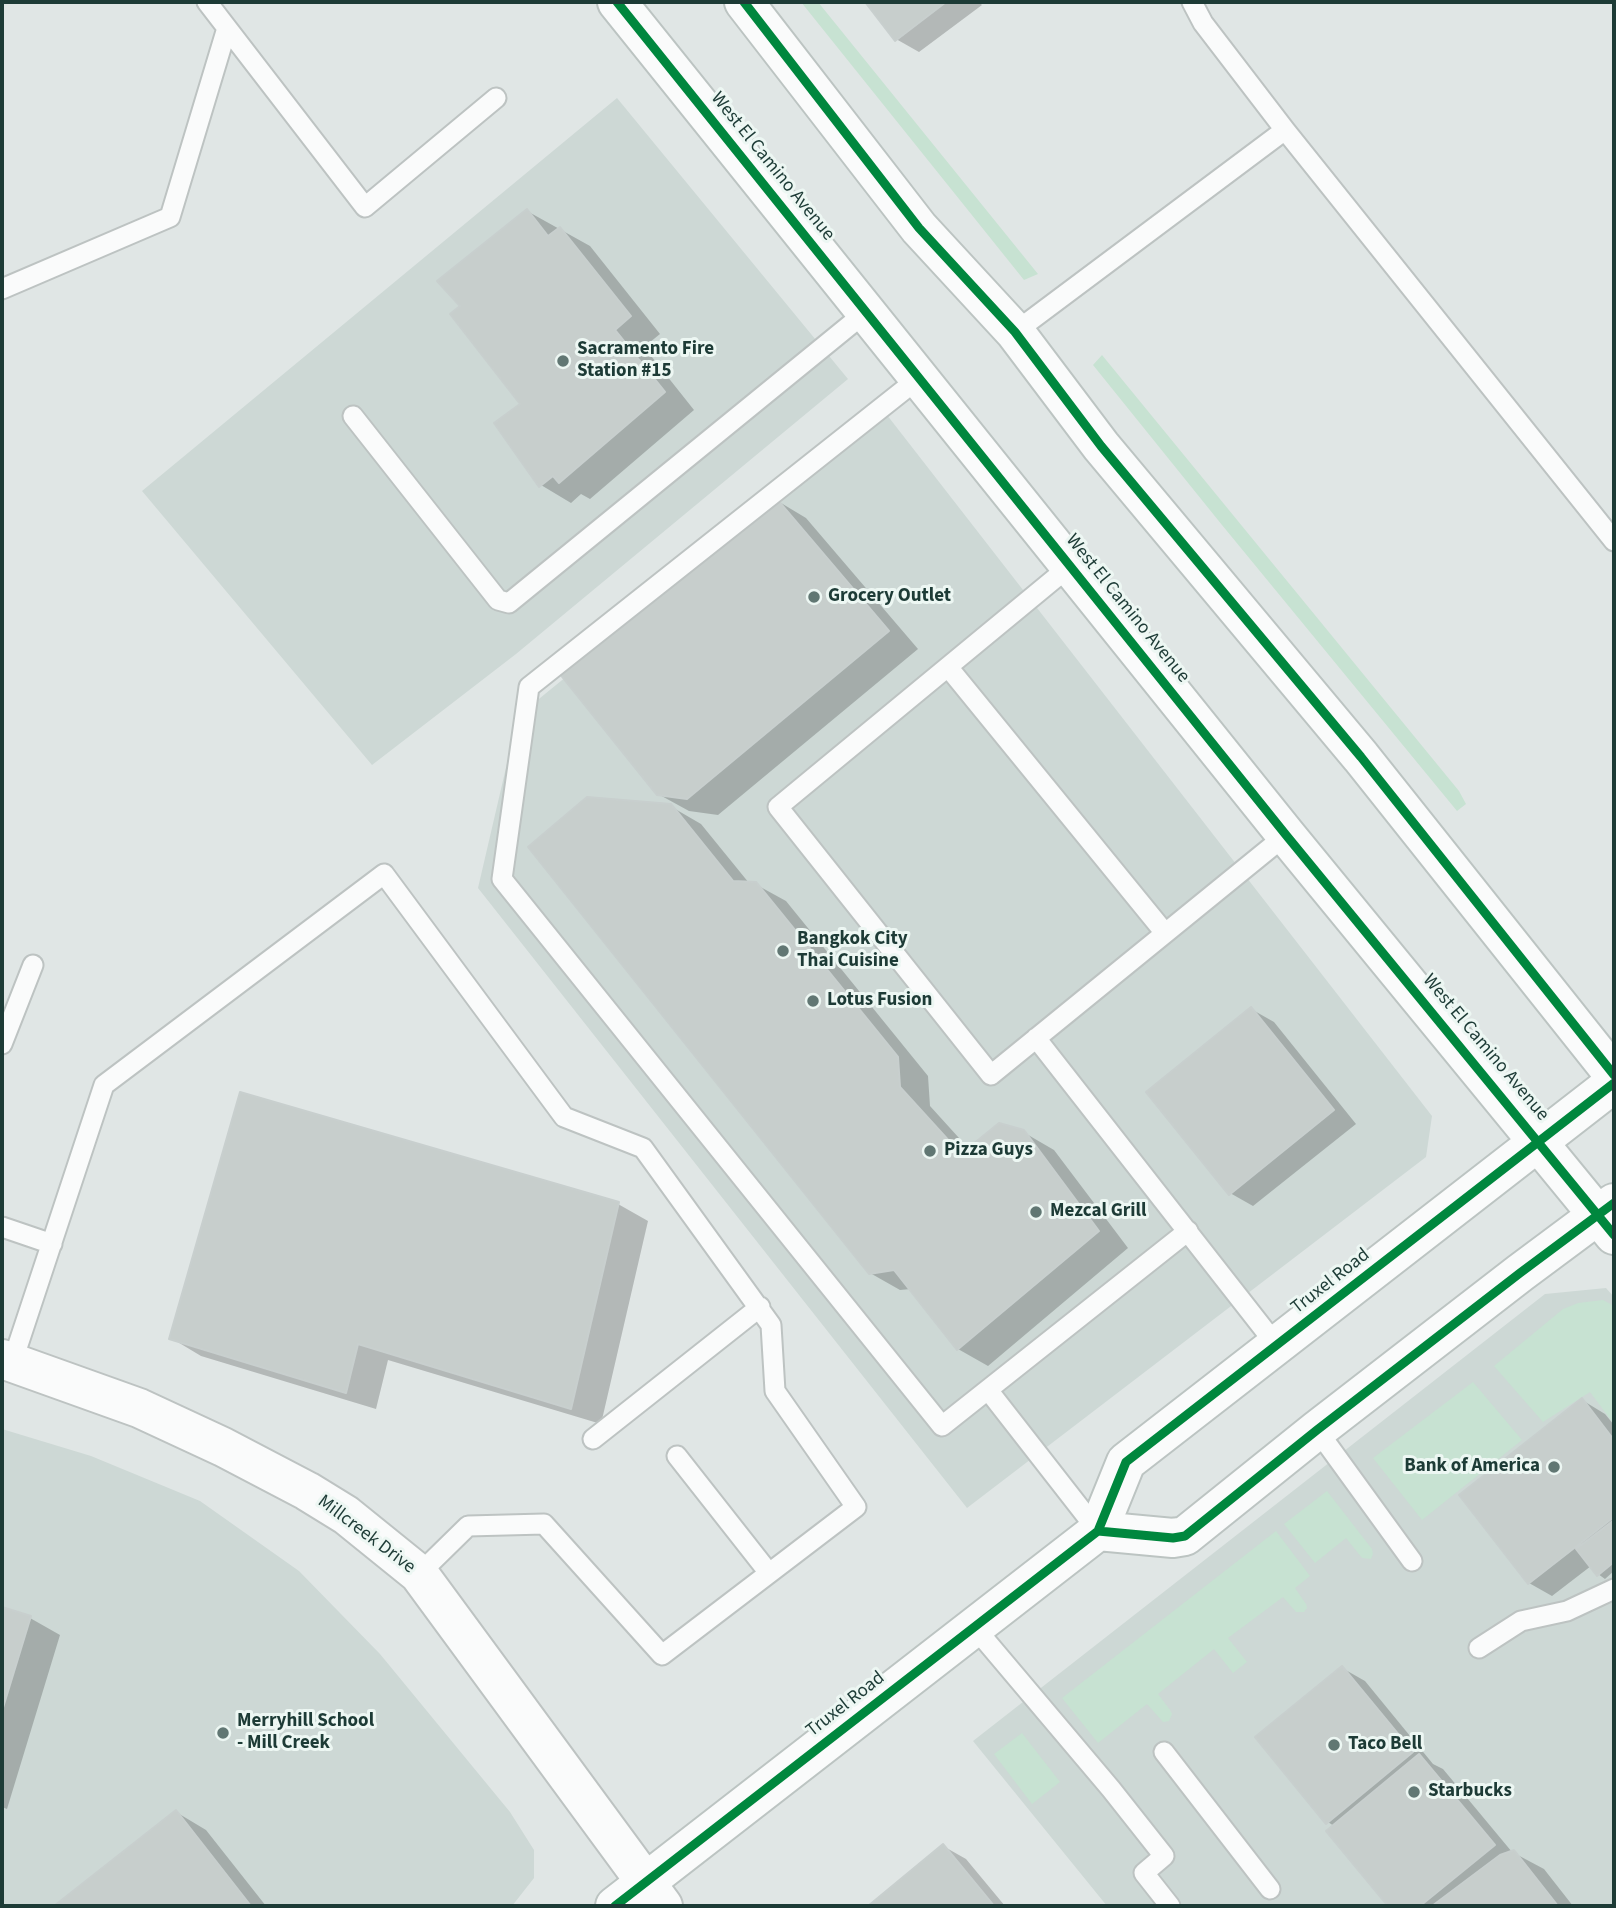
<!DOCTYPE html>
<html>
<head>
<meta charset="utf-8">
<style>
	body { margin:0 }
	#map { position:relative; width:1616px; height:1908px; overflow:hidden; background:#e0e6e5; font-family:"Source Sans 3",sans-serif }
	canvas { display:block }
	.frame { position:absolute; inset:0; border:4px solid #1d3b36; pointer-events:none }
</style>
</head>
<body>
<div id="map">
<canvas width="1616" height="1908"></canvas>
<div class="frame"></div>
</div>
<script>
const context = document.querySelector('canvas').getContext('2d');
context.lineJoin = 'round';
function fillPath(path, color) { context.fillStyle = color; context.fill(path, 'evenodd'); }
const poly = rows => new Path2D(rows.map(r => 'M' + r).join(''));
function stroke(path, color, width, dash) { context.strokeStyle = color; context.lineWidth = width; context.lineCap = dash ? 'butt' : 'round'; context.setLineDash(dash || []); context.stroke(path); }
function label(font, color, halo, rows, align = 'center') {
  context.font = font + ' "Source Sans 3",sans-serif'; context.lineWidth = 6; context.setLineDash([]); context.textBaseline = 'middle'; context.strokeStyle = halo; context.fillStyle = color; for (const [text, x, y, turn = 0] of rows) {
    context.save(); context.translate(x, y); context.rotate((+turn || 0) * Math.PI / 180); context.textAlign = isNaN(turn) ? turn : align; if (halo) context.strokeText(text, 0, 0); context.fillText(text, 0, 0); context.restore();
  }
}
const built = poly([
	[617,98,848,379,516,654,372,765,142,491],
	[887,415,1432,1116,1426,1157,967,1508,478,888,518,716],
	[1606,1288,1614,1297,1614,1906,1107,1906,973,1741,1545,1294],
	[2,1429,91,1456,200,1501,299,1571,380,1654,510,1812,534,1850,534,1878,512,1906,2,1906]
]);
const green = poly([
	[801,2,818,2,1038,274,1024,280],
	[1102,355,1459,791,1466,804,1457,811,1222,525,1093,365],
	[1603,1300,1614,1306,1614,1424,1590,1392,1543,1422,1494,1366,1563,1309,1578,1303],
	[1473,1382,1522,1440,1422,1520,1373,1458],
	[1327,1491,1372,1549,1373,1554,1371,1559,1362,1558,1346,1538,1315,1563,1284,1524],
	[1276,1531,1310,1576,1295,1588,1306,1604,1307,1608,1304,1612,1296,1612,1283,1597,1228,1638,1247,1662,1233,1673,1214,1649,1158,1694,1170,1710,1172,1714,1169,1721,1163,1722,1147,1704,1098,1743,1062,1698],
	[1022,1733,1060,1782,1032,1804,994,1754]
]);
const shadow = poly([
	[868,2,979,2,982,5,919,52,896,39],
	[527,211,590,246,660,334,644,347,694,410,590,499,581,494,571,503,541,485,522,404,463,306],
	[776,500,806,518,918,649,718,815,689,811,658,794],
	[670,806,701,824,749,883,755,884,786,901,928,1076,930,1106,969,1149,1023,1132,1054,1150,1128,1248,988,1366,958,1349,911,1289,900,1290,870,1273],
	[1251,1009,1274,1022,1356,1124,1253,1206,1230,1193],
	[618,1204,648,1221,601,1424,388,1360,376,1409,201,1356,171,1338],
	[1582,1400,1605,1414,1614,1425,1614,1571,1605,1579,1598,1574,1591,1566,1552,1596,1529,1583],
	[2,1609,30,1618,60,1635,7,1809,2,1807],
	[1342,1668,1365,1681,1433,1764,1443,1769,1512,1852,1544,1869,1573,1906,1390,1906,1328,1831,1334,1826,1328,1822],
	[176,1812,206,1830,266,1906,57,1906],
	[943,1846,966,1859,1005,1906,870,1906]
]);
const building = poly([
	[865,2,946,2,895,41,865,2],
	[527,209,548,236,560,227,631,316,615,330,665,392,559,483,553,476,539,487,494,423,520,404,450,314,460,306,437,281,527,209],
	[776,498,889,631,687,799,657,795,560,674,776,498],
	[587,797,671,804,733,881,756,882,898,1057,900,1087,961,1154,999,1123,1024,1130,1099,1231,957,1350,894,1270,869,1274,528,847,587,797],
	[1251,1007,1334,1110,1229,1195,1146,1092,1251,1007],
	[240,1092,619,1202,571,1409,358,1344,346,1393,169,1339,240,1092],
	[1582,1398,1614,1440,1614,1517,1528,1584,1459,1495,1582,1398],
	[1614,1520,1614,1562,1597,1576,1576,1549,1614,1520],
	[2,1607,31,1616,2,1711,2,1607],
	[1342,1666,1413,1752,1326,1824,1255,1737,1342,1666],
	[1419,1754,1495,1845,1420,1906,1388,1906,1326,1831,1419,1754],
	[176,1810,251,1906,54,1906,176,1810],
	[943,1844,994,1906,868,1906,943,1844],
	[1514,1850,1558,1906,1432,1906,1500,1855,1514,1850]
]);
const lane = poly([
	[207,2,365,207,496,98],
	[1192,2,1203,23,1285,130,1614,541],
	[2,289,170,217,227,28],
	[1015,332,1285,130],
	[919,378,529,687,502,879,942,1426,1188,1231],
	[353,416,498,600,509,603,866,312],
	[1070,566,778,807,991,1075,1286,835],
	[948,667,1165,933],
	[1036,1038,1277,1346],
	[2,1044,33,965],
	[2,1227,52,1244],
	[12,1363,104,1085,384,874,564,1117,643,1148,771,1325,775,1391,856,1507,662,1655,544,1524,468,1526,419,1574],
	[988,1390,1098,1531],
	[1317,1430,1412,1561],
	[593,1439,760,1307],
	[677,1456,769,1573],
	[975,1628,1111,1789,1164,1856,1144,1873,1170,1906],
	[1479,1648,1521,1621,1567,1611,1614,1589],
	[1164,1752,1270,1889]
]);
const street = poly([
	[2,1359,139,1408,223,1447,307,1491,346,1515,419,1574,663,1906]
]);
const secondary = poly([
	[617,2,1286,835,1614,1235],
	[744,2,919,228,1015,332,1101,446,1361,757,1614,1075],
	[1098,1531,1173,1538,1185,1536,1317,1430,1520,1273,1614,1203],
	[615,1906,1098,1531,1126,1462,1614,1083]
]);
const cycleway = poly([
	[617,2,1286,835,1614,1235],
	[744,2,919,228,1015,332,1101,446,1361,757,1614,1075],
	[1098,1531,1173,1538,1185,1536,1317,1430,1520,1273,1614,1203],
	[615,1906,1098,1531,1126,1462,1614,1083]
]);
const markers = [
	[563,361,7,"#617773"],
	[814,597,7,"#617773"],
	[783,951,7,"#617773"],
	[813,1001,7,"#617773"],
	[930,1151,7,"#617773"],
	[1036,1212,7,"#617773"],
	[1554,1467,7,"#617773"],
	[223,1733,7,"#617773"],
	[1334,1745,7,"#617773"],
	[1414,1792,7,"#617773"]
];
const streetNames = [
	["West El Camino Avenue",772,167,51],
	["West El Camino Avenue",1127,609,51],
	["West El Camino Avenue",1485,1048,50],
	["Truxel Road",1331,1282,-38],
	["Millcreek Drive",366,1535,37],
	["Truxel Road",846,1705,-38]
];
const poiNames = [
	["Sacramento Fire",577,350],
	["Station #15",577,372],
	["Grocery Outlet",828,597],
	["Bangkok City",797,940],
	["Thai Cuisine",797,962],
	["Lotus Fusion",827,1001],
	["Pizza Guys",944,1151],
	["Mezcal Grill",1050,1212],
	["Bank of America",1540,1467,"right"],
	["Merryhill School",237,1722],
	["- Mill Creek",237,1744],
	["Taco Bell",1348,1745],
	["Starbucks",1428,1792]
];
fillPath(built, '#cdd8d5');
fillPath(green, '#c7e2d2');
fillPath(shadow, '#0003');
fillPath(building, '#c7cecc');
stroke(building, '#c8cfce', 2);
stroke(lane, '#bdc3c2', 23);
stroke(street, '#bdc3c2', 42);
stroke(secondary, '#bcc4c2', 42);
stroke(lane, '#fafbfb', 19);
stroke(street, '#fafbfb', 38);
stroke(secondary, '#fafbfb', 38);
stroke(cycleway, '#00873e', 9);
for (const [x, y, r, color] of markers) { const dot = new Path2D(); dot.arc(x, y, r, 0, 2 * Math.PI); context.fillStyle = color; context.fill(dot); stroke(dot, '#edf7f3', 2.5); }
label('19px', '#1d3b36', '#edf7f3', streetNames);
label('bold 19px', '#1d3b36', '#edf7f3', poiNames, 'left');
</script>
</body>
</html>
